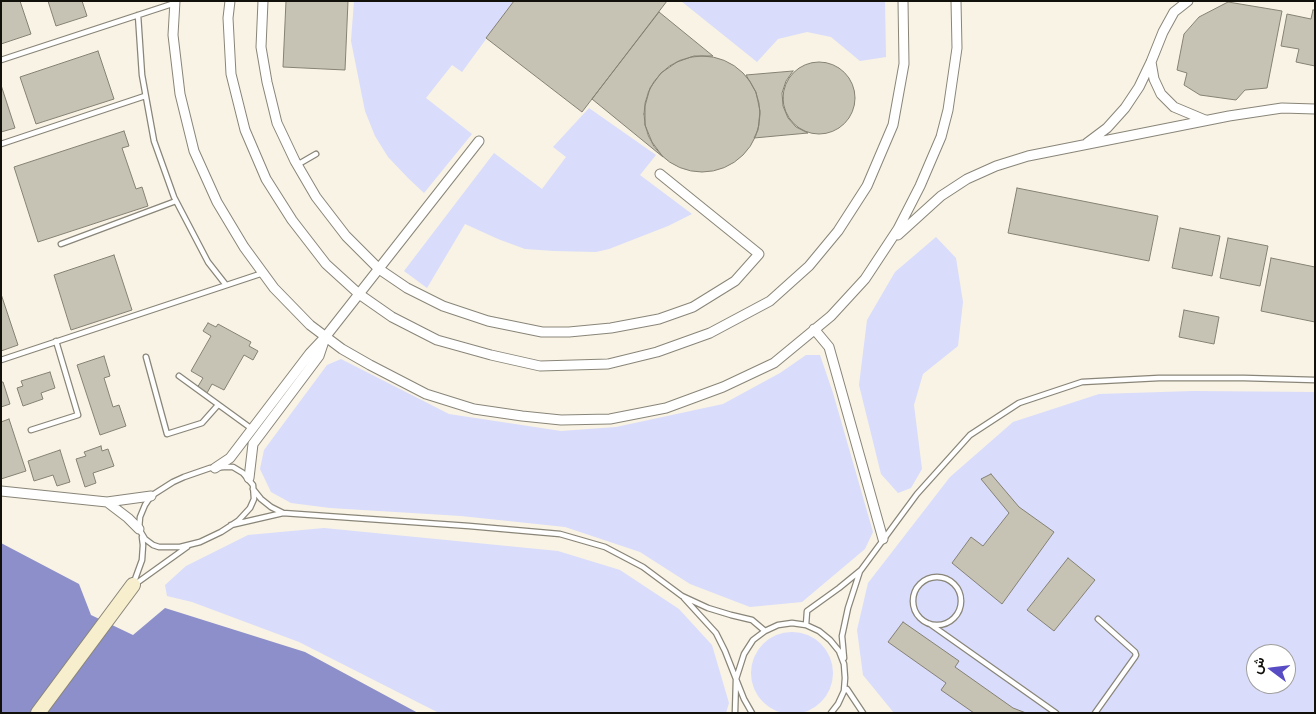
<!DOCTYPE html>
<html>
<head>
<meta charset="utf-8">
<style>
	body { margin:0 }
	#map { position:relative; width:1316px; height:714px; overflow:hidden; background:#f8f3e5; font-family:Commissioner,Vazirmatn,sans-serif }
	canvas { display:block }
	.frame { position:absolute; inset:0; border:2px solid #11100b; pointer-events:none }
	.north { position:absolute; left:1246px; top:644px; width:50px; height:50px; box-sizing:border-box; background:#fff; border:1px solid #a09f9d; border-radius:50%; rotate:285deg; font-size:14px; font-weight:700; line-height:20px; text-align:center; color:#11100b }
	.north::after { content:''; display:block; margin:auto; width:18px; height:22px; background:#584cc4; clip-path:polygon(50% 0,100% 100%,50% 72%,0 100%) }
</style>
</head>
<body>
<div id="map">
<canvas width="1316" height="714"></canvas>
<div class="frame"></div>
<div class="north">ش</div>
</div>
<script>
const context = document.querySelector('canvas').getContext('2d');
context.lineJoin = 'round';
function fillPath(path, color) { context.fillStyle = color; context.fill(path, 'evenodd'); }
const poly = rows => new Path2D(rows.map(r => 'M' + r).join(''));
function stroke(path, color, width, dash) { context.strokeStyle = color; context.lineWidth = width; context.lineCap = dash ? 'butt' : 'round'; context.setLineDash(dash || []); context.stroke(path); }
const green = poly([
	[354,1,514,1,462,72,452,65,426,98,472,134,424,193,409,179,388,157,375,136,365,111,351,41],
	[681,1,885,1,886,57,860,61,831,37,807,32,778,39,757,62],
	[589,108,656,155,640,175,692,214,668,226,609,249,596,252,554,251,525,249,498,239,465,224,427,288,404,271,494,153,542,189,566,157,553,147],
	[936,237,956,258,963,302,958,346,923,374,914,405,922,469,911,488,898,493,881,474,859,385,867,320,895,272],
	[806,355,820,355,833,393,873,532,865,549,802,602,750,607,690,584,640,552,565,527,461,516,330,508,291,503,271,492,260,469,264,450,327,365,341,359,449,414,561,431,616,427,723,404,780,373],
	[1193,391,1315,392,1315,713,894,713,863,675,857,630,868,583,950,477,1013,422,1099,394],
	[1256,654,1286,654,1286,684,1256,684],
	[324,528,558,551,620,570,679,609,712,645,729,703,726,713,439,713,299,642,192,602,167,596,165,585,186,566,248,535],
	'751 673a41 41 0 1 1 82 0a41 41 0 1 1-82 0Z'
]);
const water = poly([
	[1,543,79,584,91,615,133,635,165,608,305,652,418,713,1,713]
]);
const building = poly([
	[1,1,20,1,31,34,1,44,1,1],
	[48,1,82,1,87,16,56,26,48,1],
	[286,1,348,1,345,70,283,67,286,1],
	[514,1,667,1,582,112,486,38,514,1],
	[1228,2,1282,11,1267,88,1245,90,1236,100,1200,95,1184,85,1187,73,1177,70,1184,34,1199,17,1228,2],
	[1313,10,1315,10,1315,66,1296,62,1299,49,1281,46,1287,14,1311,19,1313,10],
	[659,12,713,56,694,56,677,62,661,73,650,88,645,106,645,125,652,142,663,157,592,99,659,12],
	[98,51,114,99,36,124,20,77,98,51],
	'644 114a58 58 0 1 1 116 0a58 58 0 1 1-116 0Z',
	'783 98a36 36 0 1 1 72 0a36 36 0 1 1-72 0Z',
	[793,71,786,81,782,93,783,106,788,118,796,127,808,133,754,138,758,130,760,111,756,92,746,75,793,71],
	[1,85,15,128,1,132,1,85],
	[124,131,129,146,122,148,136,189,142,187,148,206,38,242,14,167,124,131],
	[1017,188,1158,216,1149,261,1008,233,1017,188],
	[1180,228,1220,236,1212,276,1172,268,1180,228],
	[1228,238,1268,246,1260,286,1220,278,1228,238],
	[114,255,132,310,71,330,54,275,114,255],
	[1271,258,1315,267,1315,322,1261,311,1271,258],
	[1,294,18,345,1,351,1,294],
	[1184,310,1219,317,1214,344,1179,337,1184,310],
	[208,323,216,327,218,324,251,342,249,346,258,351,253,360,244,355,224,390,212,384,207,393,197,388,203,378,191,371,211,336,203,331,208,323],
	[104,356,110,376,104,378,113,407,119,405,126,426,100,435,77,365,104,356],
	[50,372,55,388,41,393,43,399,23,406,17,388,23,386,21,381,50,372],
	[1,382,3,382,10,404,1,407,1,382],
	[9,419,26,471,1,479,1,422,9,419],
	[101,446,102,451,108,449,114,466,93,473,96,483,85,487,76,459,86,456,84,452,101,446],
	[60,450,70,482,57,486,53,475,34,481,28,461,60,450],
	[991,474,1019,507,1054,532,1002,604,952,563,971,537,983,546,1009,513,981,479,991,474],
	[1068,558,1095,580,1054,631,1027,610,1068,558],
	[903,622,959,661,955,667,1013,708,1026,713,974,713,941,690,946,683,888,642,903,622]
]);
const lane = poly([
	[138,15,142,75,154,141,174,197,208,262,226,285],
	[1,60,175,3],
	[1,144,145,96],
	[297,165,316,154],
	[61,244,176,201],
	[146,357,167,434,202,423,218,405],
	[1,360,263,273],
	[179,376,252,429],
	[31,430,78,415,56,341],
	[224,467,233,467,243,473,253,485,254,499,250,508,238,521,221,532,200,542,180,547,159,547,153,545,145,539,139,529,140,517,145,505,151,496,173,482,184,477,210,468,224,467],
	[253,489,261,499,271,507,283,513],
	[231,525,283,513,469,526,560,534,605,547,643,567,682,596,708,608,731,615,752,620,765,631],
	'913 601a24 24 0 1 1 48 0a24 24 0 1 1-48 0Z',
	[134,582,142,560,143,545,142,537],
	[134,585,187,547],
	[684,598,716,633,725,651,736,679,735,713],
	[930,624,1056,713],
	[806,625,807,611,839,588,861,570,917,494,970,435,1019,403,1082,382,1159,378,1244,378,1315,380],
	[844,658,842,636,848,608,860,571],
	[844,691,847,689,863,713],
	[752,713,744,699,736,679,744,654,753,640,765,631,778,625,792,623,806,625,819,631,830,640,839,651,844,664,845,678,844,691,838,704,831,713],
	[1095,713,1135,657,1136,655,1135,652,1098,619]
]);
const street = poly([
	[175,1,173,35,180,94,194,151,217,202,244,247,274,288,310,325,342,349,370,365,426,394,474,409,522,416,561,420,610,419,666,408,723,387,774,363,831,316,865,279,898,229,920,186,941,137,948,110,957,48,956,1],
	[230,1,228,18,231,74,245,130,266,179,292,220,326,264,359,294,392,317,437,340,491,355,540,366,608,364,657,352,710,333,770,301,809,266,838,231,867,186,893,125,904,64,903,1],
	[263,1,261,47,267,82,277,123,295,161,316,197,346,236,379,269,407,288,443,306,488,321,542,332,569,332,611,328,659,319,693,307,735,281,759,254,660,174],
	[1151,62,1154,79,1161,94,1174,107,1205,120],
	[1087,143,1107,128,1125,108,1139,87,1151,62,1163,32,1174,12,1188,1],
	[898,235,941,196,967,179,996,166,1028,156,1229,116,1282,108,1315,109],
	[814,329,829,347,883,539],
	[215,468,230,458,310,353,326,336,479,141],
	[249,478,253,444,319,356,324,341],
	[1,491,107,502,151,496],
	[107,502,128,518,139,529]
]);
const secondary = poly([
	[38,713,133,585]
]);
fillPath(green, '#d9dcfb');
fillPath(water, '#8d8fca');
fillPath(building, '#c7c3b4');
stroke(building, '#858174', 1);
stroke(lane, '#898578', 7);
stroke(street, '#898578', 11);
stroke(secondary, '#898578', 16);
stroke(lane, '#fff', 4.5);
stroke(street, '#fff', 9);
stroke(secondary, '#f7eecd', 14);
</script>
</body>
</html>
